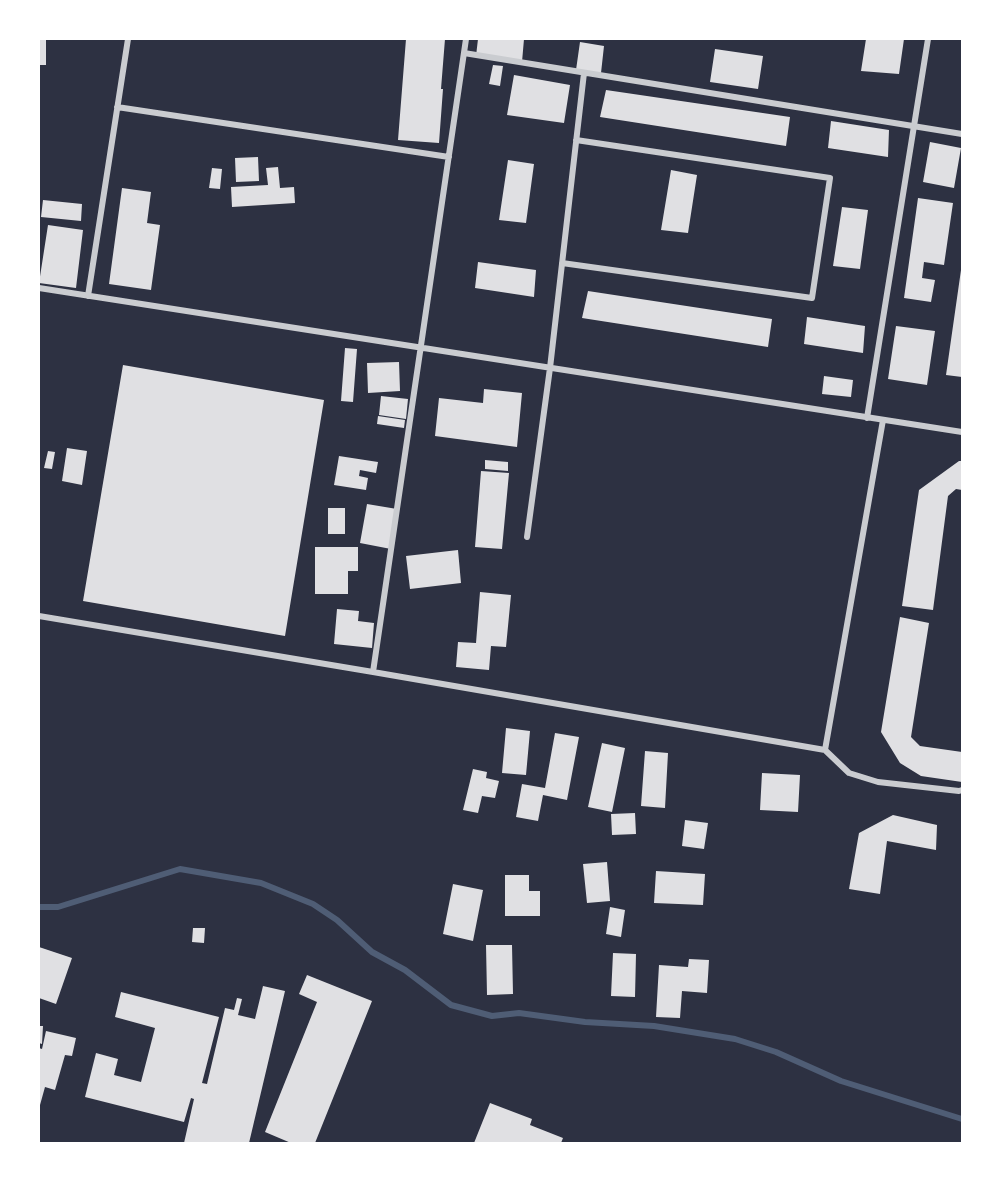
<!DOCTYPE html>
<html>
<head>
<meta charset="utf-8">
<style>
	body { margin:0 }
	#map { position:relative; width:1001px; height:1182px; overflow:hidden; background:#2d3142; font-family:"Roboto Serif",serif }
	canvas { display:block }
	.frame { position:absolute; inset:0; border:40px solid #fff; pointer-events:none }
</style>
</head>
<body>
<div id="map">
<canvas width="1001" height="1182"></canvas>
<div class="frame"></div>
</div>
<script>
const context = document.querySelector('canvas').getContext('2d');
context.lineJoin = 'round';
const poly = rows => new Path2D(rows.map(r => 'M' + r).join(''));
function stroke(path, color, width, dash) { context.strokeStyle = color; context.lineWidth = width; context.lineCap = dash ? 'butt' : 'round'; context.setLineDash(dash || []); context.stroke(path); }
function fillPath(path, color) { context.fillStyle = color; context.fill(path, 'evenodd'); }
const stream = poly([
	[39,907,58,907,180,869,261,883,313,904,337,920,372,952,405,970,451,1005,492,1016,519,1013,585,1022,654,1026,735,1039,776,1052,841,1081,962,1119]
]);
const building = poly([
	[39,39,46,39,46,65,39,65],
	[406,39,445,39,441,89,443,89,439,143,398,140],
	[478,39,524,39,522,62,476,56],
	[866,39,904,39,899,74,861,71],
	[580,42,604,46,601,73,576,70],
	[715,49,763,56,758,89,710,82],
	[493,65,503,66,500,86,489,84],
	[514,75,570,85,564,123,507,115],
	[606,90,790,117,786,146,600,117],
	[831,121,889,130,888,157,828,148],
	[930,142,961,148,954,188,923,182],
	[258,157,259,181,236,182,235,158],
	[508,160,534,164,526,223,499,220],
	[278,167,280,188,294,187,295,203,232,207,231,187,268,185,266,168],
	[212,168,222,169,220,189,209,188],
	[671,170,697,175,688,233,661,230],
	[122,188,151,192,147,223,160,225,151,290,109,284],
	[918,198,953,203,944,265,924,262,922,278,935,280,931,302,904,298],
	[43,200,82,204,81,221,41,217],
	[842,207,868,210,860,269,833,266],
	[48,225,83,230,76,288,39,283],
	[478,262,536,270,534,297,475,288],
	[961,270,962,270,962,377,946,375],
	[588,291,772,319,768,347,582,318],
	[807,317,865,326,863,353,804,344],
	[896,326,935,331,927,385,888,379],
	[345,348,357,349,353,402,341,401],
	[399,362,400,391,368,393,367,363],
	[123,365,324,400,285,636,83,601],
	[824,376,853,380,851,397,822,394],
	[484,389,522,393,517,447,435,436,439,398,483,403],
	[381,396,408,399,406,419,379,415],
	[378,416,405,420,404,428,377,424],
	[67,448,87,451,82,485,62,481],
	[48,451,55,452,52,469,44,468],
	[339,456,378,462,376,473,360,470,359,476,368,478,366,490,334,485],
	[485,460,508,462,508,471,485,469],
	[959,461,962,461,962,490,956,489,948,496,933,610,902,606,919,490],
	[481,471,509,473,502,549,475,547],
	[367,504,397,509,391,549,360,543],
	[328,508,345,508,345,534,328,534],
	[315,547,358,547,358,571,348,571,348,594,315,594],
	[458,550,461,583,410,589,406,556],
	[480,592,511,595,506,647,491,646,489,670,456,667,458,642,476,643],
	[337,609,359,611,358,621,374,623,372,648,334,644],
	[900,617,929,623,911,737,920,746,962,752,962,782,921,776,900,763,881,732],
	[506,728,530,731,526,775,502,773],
	[555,733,579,737,567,800,543,795,538,821,516,817,522,784,545,788],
	[602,743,625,748,612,812,588,807],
	[645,751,668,753,665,808,641,806],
	[473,769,487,772,486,778,499,781,495,798,482,796,478,813,463,810],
	[762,773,800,775,798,812,760,810],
	[635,813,636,834,612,835,611,814],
	[893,815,937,825,936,850,887,841,880,894,849,889,859,833],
	[685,820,708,823,704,849,682,846],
	[607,862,610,901,587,903,583,864],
	[656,871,705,874,703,905,654,903],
	[505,875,529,875,529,891,540,891,540,916,505,916],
	[453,884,483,890,473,941,443,934],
	[610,907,625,910,621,937,606,934],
	[193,928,205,928,204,943,192,942],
	[486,945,512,945,513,994,487,995],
	[39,947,72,958,56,1004,39,998],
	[613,953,636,954,635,997,611,996],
	[689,959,709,960,707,993,682,991,680,1018,656,1017,659,965,688,967],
	[307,975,372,1001,315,1143,291,1143,265,1132,317,1002,299,994],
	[263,986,285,991,249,1143,184,1143,194,1099,191,1098,184,1122,85,1097,96,1053,118,1059,114,1075,141,1082,155,1028,115,1017,121,992,219,1017,202,1083,207,1084,225,1008,234,1010,237,998,242,999,238,1015,255,1019],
	[39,1026,43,1026,42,1044,39,1043],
	[46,1031,76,1038,72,1056,65,1055,55,1090,45,1087,40,1105,39,1048,42,1049],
	[490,1103,532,1119,530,1125,563,1138,561,1143,474,1143]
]);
const minor = poly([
	[464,53,962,134],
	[117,107,449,157],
	[562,263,812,298,830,178,576,140],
	[39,288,962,432],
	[88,296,128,39],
	[867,418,928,39],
	[527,537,550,368,584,73],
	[39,616,373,672,466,39],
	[373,672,825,750,883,420],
	[825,750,849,773,878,782,959,791,962,790]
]);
stroke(stream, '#4f5d75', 6);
fillPath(building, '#e0e0e3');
stroke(minor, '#caccd0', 6);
</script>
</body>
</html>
